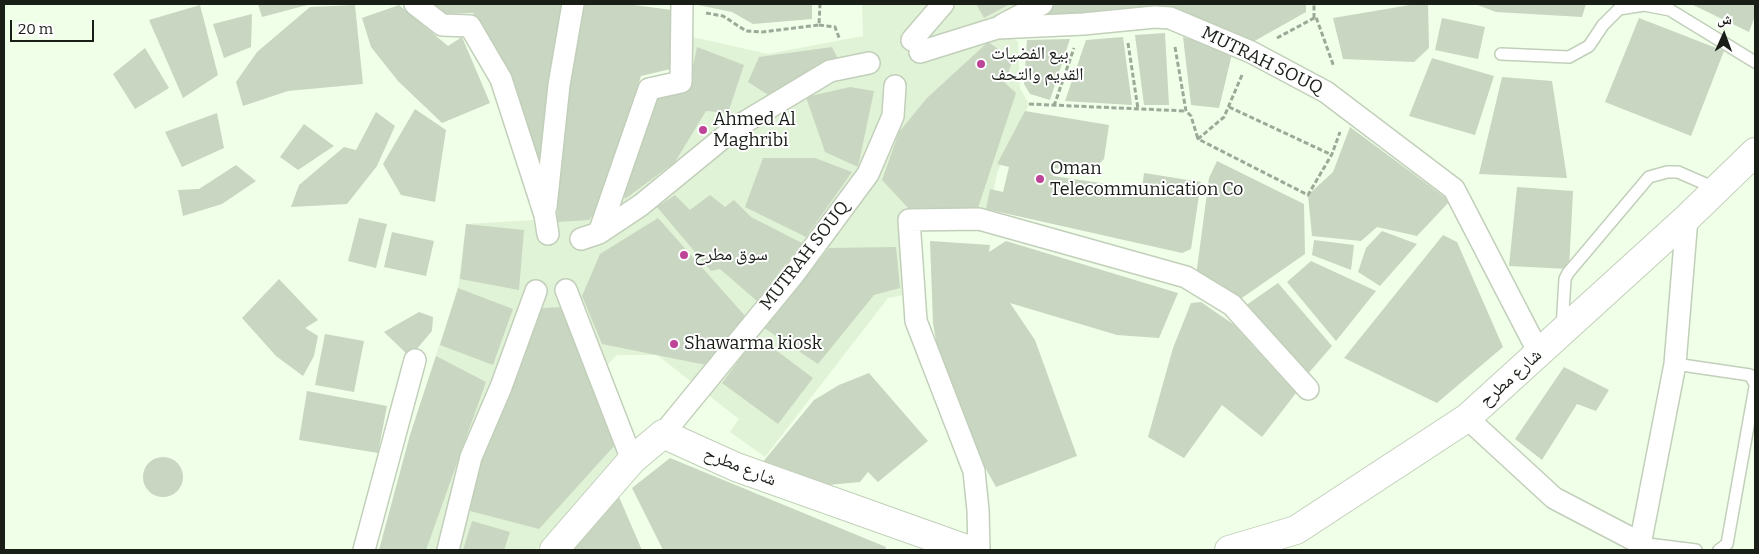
<!DOCTYPE html>
<html>
<head>
<meta charset="utf-8">
<style>
	body { margin:0 }
	#map { position:relative; width:1759px; height:554px; overflow:hidden; background:#f0ffe8; font-family:Bitter,"Noto Naskh Arabic",serif }
	canvas { display:block }
	.frame { position:absolute; inset:0; border:5px solid #191e17; pointer-events:none }
	.north { position:absolute; left:1699px; top:10px; width:50px; height:50px; -webkit-text-stroke:4px #fff; paint-order:stroke; rotate:2deg; font-size:14px; font-weight:700; line-height:20px; text-align:center; color:#191e17 }
	.north::after { content:''; display:block; margin:auto; width:18px; height:22px; background:#191e17; clip-path:polygon(50% 0,100% 100%,50% 72%,0 100%) }
	.scale { position:absolute; left:10px; top:20px; width:84px; height:22px; box-sizing:border-box; border:2px solid #191e17; border-top:0; padding-left:6px; font-size:15px; line-height:18px; white-space:nowrap; color:#191e17; -webkit-text-stroke:4px #fff; paint-order:stroke }
</style>
</head>
<body>
<div id="map">
<canvas width="1759" height="554"></canvas>
<div class="frame"></div>
<div class="north">ش</div>
<div class="scale">20 m</div>
</div>
<script>
const context = document.querySelector('canvas').getContext('2d');
context.lineJoin = 'round';
function fillPath(path, color) { context.fillStyle = color; context.fill(path, 'evenodd'); }
const poly = rows => new Path2D(rows.map(r => 'M' + r).join(''));
function stroke(path, color, width, dash) { context.strokeStyle = color; context.lineWidth = width; context.lineCap = dash ? 'butt' : 'round'; context.setLineDash(dash || []); context.stroke(path); }
function label(font, color, halo, rows, align = 'center') {
  context.font = font + ' Bitter,"Noto Naskh Arabic",serif'; context.lineWidth = 4; context.setLineDash([]); context.textBaseline = 'middle'; context.strokeStyle = halo; context.fillStyle = color; for (const [text, x, y, turn = 0] of rows) {
    context.save(); context.translate(x, y); context.rotate((+turn || 0) * Math.PI / 180); context.textAlign = isNaN(turn) ? turn : align; if (halo) context.strokeText(text, 0, 0); context.fillText(text, 0, 0); context.restore();
  }
}
const built = poly([
	[862,4,1033,4,989,30,1018,41,1020,88,1029,104,997,173,986,232,904,225,909,294,888,298,765,457,730,432,739,419,657,355,617,355,603,369,631,445,536,550,379,550,410,435,458,288,466,224,551,219,556,155,585,176,685,68,684,35,768,54,863,36]
]);
const building = poly([
	[258,4,311,4,262,17],
	[429,4,568,4,542,190,517,114,473,13,443,14],
	[582,4,626,4,672,10,675,68,641,76,599,207,589,220,557,222,560,142],
	[812,4,812,19,753,24,732,12,698,5],
	[976,4,1010,4,984,18],
	[1056,4,1306,4,1306,12,1251,43,1173,9,1028,18],
	[1416,4,1428,4,1429,48,1414,62,1343,59,1333,18],
	[1475,4,1586,4,1582,17,1496,12],
	[1691,4,1755,4,1755,16,1749,32],
	[200,5,218,75,183,98,149,20],
	[355,5,363,84,288,91,243,106,236,82,257,52,310,7],
	[399,5,448,46,462,37,490,103,442,123,398,81,371,47,362,18],
	[252,14,251,47,224,58,213,24],
	[1442,18,1485,27,1478,59,1435,50],
	[1639,18,1724,51,1691,136,1605,102],
	[1165,33,1169,105,1144,105,1135,35],
	[1123,37,1132,105,1065,101,1086,40],
	[1183,37,1233,50,1219,108,1191,105],
	[1070,39,1050,100,1030,94,1024,84,1027,40],
	[988,42,1013,59,1005,83,1016,93,977,211,910,210,882,180,899,132,927,98],
	[697,47,744,65,728,113,706,111,675,162,625,199,621,187,656,96,688,90],
	[832,47,840,63,773,98,748,82,759,57],
	[145,48,169,88,135,109,113,74],
	[1432,58,1494,76,1475,135,1409,116],
	[1502,77,1552,81,1567,178,1479,174],
	[850,87,874,91,858,167,825,152,806,97],
	[415,109,446,130,435,202,401,195,383,164],
	[1025,111,1109,125,1104,159,1090,173,1054,168,1053,176,1142,189,1144,173,1201,182,1191,249,1182,253,986,209,990,189,1003,192,1009,167,997,164],
	[376,112,395,126,377,166,347,204,291,207,299,185,344,147,356,150],
	[217,113,224,148,182,167,165,132],
	[304,124,334,146,298,170,280,157],
	[1350,127,1450,201,1417,236,1377,227,1361,241,1312,236,1308,195,1333,172],
	[763,158,815,158,852,172,806,237,745,207],
	[1217,161,1304,204,1305,254,1239,300,1196,276,1209,178],
	[236,165,256,181,222,204,183,216,178,190,199,189],
	[1517,187,1573,191,1569,269,1509,266],
	[675,195,690,210,710,195,725,207,734,200,751,217,802,243,757,301,720,269,711,271,657,207],
	[359,218,387,224,376,268,348,261],
	[658,218,746,317,706,365,602,344,582,296,600,254],
	[466,224,524,230,519,290,460,279],
	[1382,231,1417,244,1380,286,1358,272,1366,248],
	[392,232,434,241,426,276,384,267],
	[1443,235,1457,242,1503,347,1437,403,1344,358],
	[1314,240,1354,245,1351,270,1312,255],
	[930,241,990,245,989,252,1006,241,1178,293,1159,338,1117,335,1010,303,1035,340,1077,456,996,487,960,423,942,376,933,323],
	[896,247,900,288,874,295,818,364,764,328,829,248],
	[1311,261,1376,291,1336,341,1287,282],
	[279,279,318,320,305,328,318,336,314,356,303,376,276,356,242,318],
	[1278,283,1332,346,1306,376,1245,306],
	[458,288,513,309,493,365,440,345],
	[1201,302,1233,324,1296,393,1262,437,1222,405,1184,458,1148,437,1173,348,1191,303],
	[565,307,614,446,539,529,470,511,479,466,542,308],
	[419,312,433,317,432,331,410,357,384,332],
	[325,334,364,341,354,392,315,385],
	[757,336,813,378,778,424,722,383],
	[436,356,486,382,426,550,379,550,410,435],
	[1564,367,1609,390,1596,411,1577,404,1542,460,1515,439],
	[869,373,928,441,878,482,868,472,860,482,807,487,762,463,814,400,839,385],
	[307,391,387,406,378,453,299,440],
	'143 477a20 20 0 1 1 40 0a20 20 0 1 1-40 0Z',
	[670,458,886,547,885,550,663,550,632,488],
	[619,497,642,550,569,550,606,502],
	[472,521,510,532,504,550,463,550]
]);
const path = poly([
	[706,13,723,16,746,31,762,32,819,25,820,4],
	[1314,18,1314,4],
	[819,25,835,27,840,40],
	[1277,38,1316,17,1334,67],
	[1128,43,1138,109],
	[1175,47,1186,111,1191,116,1198,139],
	[1242,75,1224,117,1198,139,1308,195,1332,154,1340,132],
	[1029,104,1186,111],
	[1054,106,1074,48],
	[1229,107,1332,155]
]);
const lane = poly([
	[1501,54,1569,57,1589,46,1603,25,1619,9,1644,5,1670,10,1755,62],
	[1562,328,1565,279,1568,273,1649,177,1667,172,1678,172,1717,189],
	[1675,364,1750,375,1755,384],
	[1640,543,1696,550],
	[1719,550,1727,544,1755,387]
]);
const street = poly([
	[415,4,442,25,470,26,501,79,545,215,548,234],
	[1002,25,1042,4],
	[912,40,943,4],
	[920,52,997,28,1083,24,1155,17,1170,18,1251,52,1326,92,1454,189,1539,353],
	[546,207,559,85,573,4],
	[599,233,649,89,681,82,682,4],
	[581,239,599,233,641,205,735,128,830,71,869,63],
	[566,290,632,460],
	[1467,418,1554,498,1640,543],
	[663,434,794,274,868,174,893,116,895,86],
	[364,550,415,360],
	[448,550,471,457,501,387,536,291],
	[979,550,978,510,974,471,916,321,909,220,979,219,1186,277,1232,305,1308,389],
	[1639,550,1675,364,1687,218]
]);
const secondary = poly([
	[554,550,632,460,663,434,736,467,969,550],
	[1229,550,1296,530,1467,418,1687,218,1755,152]
]);
const markers = [
	[981,64,5,"#be4497"],
	[703,130,5,"#be4497"],
	[1040,179,5,"#be4497"],
	[684,255,5,"#be4497"],
	[674,344,5,"#be4497"]
];
const poiNames = [
	["بيع الفضيات",991,54],
	["القديم والتحف",991,75],
	["Ahmed Al",713,120],
	["Maghribi",713,141],
	["Oman",1050,169],
	["Telecommunication Co",1050,190],
	["سوق مطرح",694,255],
	["Shawarma kiosk",684,344]
];
const streetNames = [
	["MUTRAH SOUQ",1262,61,26],
	["MUTRAH SOUQ",805,256,-52],
	["شارع مطرح",1511,378,-42],
	["شارع مطرح",740,467,22]
];
fillPath(built, '#e1f3d6');
fillPath(building, '#c9d6c1');
stroke(lane, '#c2cfba', 14);
stroke(street, '#c2cfba', 24);
stroke(secondary, '#c2cfba', 30);
stroke(path, '#9da998', 3, [5, 2.5]);
stroke(lane, '#fff', 11);
stroke(street, '#fff', 21);
stroke(secondary, '#fff', 28);
for (const [x, y, r, color] of markers) { const dot = new Path2D(); dot.arc(x, y, r, 0, 2 * Math.PI); context.fillStyle = color; context.fill(dot); stroke(dot, '#fff', 2); }
label('18px', '#191e17', '#fff', poiNames, 'left');
label('18px', '#191e17', '#fff', streetNames);
</script>
</body>
</html>
